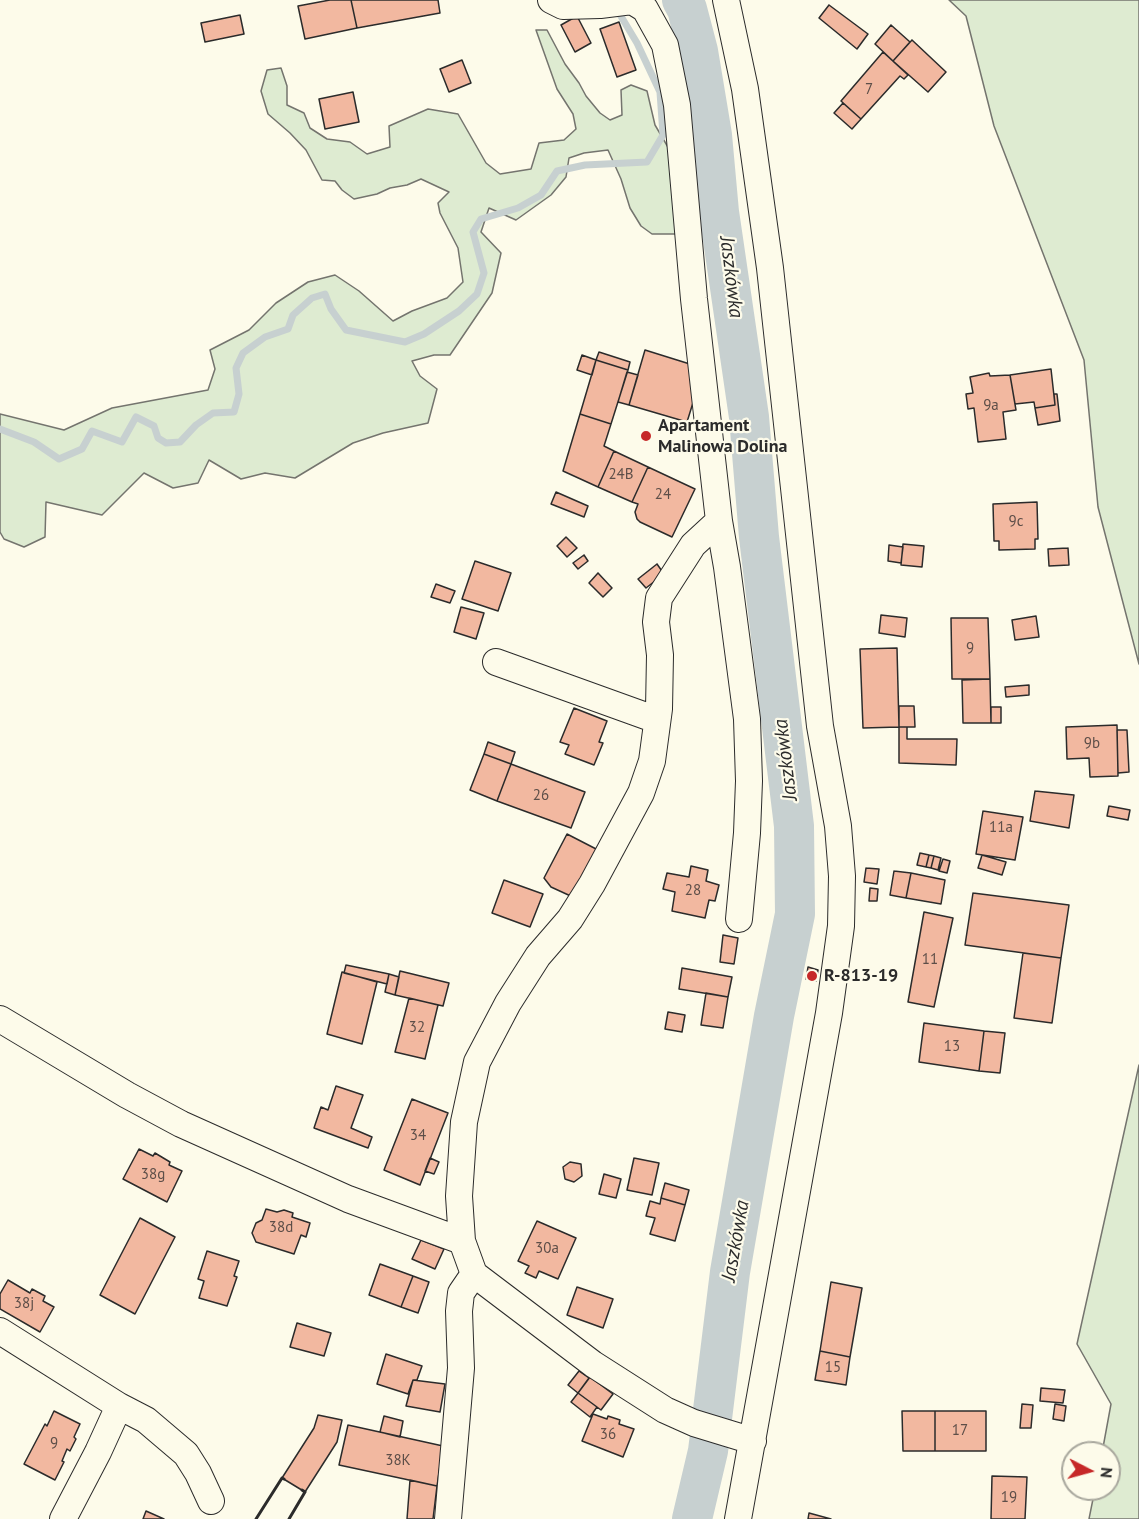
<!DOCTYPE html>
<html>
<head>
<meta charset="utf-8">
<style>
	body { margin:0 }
	#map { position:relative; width:1139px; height:1519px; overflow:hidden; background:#fdfbea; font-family:"PT Sans",sans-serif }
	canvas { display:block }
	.north { position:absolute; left:1061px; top:1441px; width:60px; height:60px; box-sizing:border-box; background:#fdfbea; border:2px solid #a9a89e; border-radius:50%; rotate:96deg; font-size:16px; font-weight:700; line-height:24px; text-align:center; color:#2b2b2b }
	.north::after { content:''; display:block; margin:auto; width:21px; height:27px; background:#c62828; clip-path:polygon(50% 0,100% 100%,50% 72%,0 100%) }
</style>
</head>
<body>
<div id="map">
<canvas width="1139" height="1519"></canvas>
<div class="north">N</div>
</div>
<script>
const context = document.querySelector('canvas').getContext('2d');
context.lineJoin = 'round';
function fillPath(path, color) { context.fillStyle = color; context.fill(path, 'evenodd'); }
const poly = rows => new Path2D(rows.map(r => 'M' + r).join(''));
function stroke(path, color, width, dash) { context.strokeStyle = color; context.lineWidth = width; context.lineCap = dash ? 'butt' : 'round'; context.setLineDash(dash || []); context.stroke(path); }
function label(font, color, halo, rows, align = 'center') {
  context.font = font + ' "PT Sans",sans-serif'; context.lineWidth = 4.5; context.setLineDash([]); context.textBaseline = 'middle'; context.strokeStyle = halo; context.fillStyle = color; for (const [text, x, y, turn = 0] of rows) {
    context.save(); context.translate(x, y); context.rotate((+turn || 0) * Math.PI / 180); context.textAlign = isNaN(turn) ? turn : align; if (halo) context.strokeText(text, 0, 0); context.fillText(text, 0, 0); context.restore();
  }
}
const green = poly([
	[949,0,1139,0,1139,664,1098,507,1084,360,994,126,966,16,949,0],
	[536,30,547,30,565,64,579,83,586,96,600,113,610,120,622,115,621,90,631,85,647,91,655,125,672,154,678,234,652,234,641,226,630,208,621,179,608,150,584,153,569,158,566,177,551,195,516,220,489,208,481,232,501,253,492,293,450,355,434,355,412,361,420,376,437,389,428,423,383,433,353,443,295,478,265,473,241,479,209,460,198,483,173,488,144,473,102,515,46,502,45,537,24,547,4,539,0,532,0,414,64,430,112,408,208,390,215,369,210,350,249,330,276,303,308,282,335,275,359,291,393,321,412,311,447,298,463,282,458,248,440,213,438,203,449,192,421,179,407,185,390,188,377,194,354,199,342,190,335,181,322,180,306,150,290,133,268,114,261,91,267,70,281,68,287,86,287,105,304,113,310,128,327,139,350,142,367,154,390,147,389,126,428,109,458,114,486,163,500,174,531,169,539,143,564,140,576,129,573,114,557,89,536,30],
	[1139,1065,1139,1519,1089,1519,1095,1489,1109,1489,1109,1453,1102,1453,1111,1404,1077,1344,1139,1065]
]);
const stream = poly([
	[0,429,34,442,59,459,82,449,92,431,122,442,136,417,154,426,158,438,166,443,180,442,196,425,213,413,234,412,239,394,236,368,243,353,265,337,288,329,293,315,312,298,325,294,331,309,346,330,405,342,424,334,459,311,477,294,484,273,473,232,481,219,518,208,541,195,557,171,585,165,647,162,663,135,660,92,637,43,619,13]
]);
const river = poly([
	[682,0,687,9,698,51,712,135,719,212,749,417,759,537,794,826,795,914,774,1016,730,1272,708,1451,692,1519]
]);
const building = poly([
	[330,0,351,0,357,28,305,39,298,6,330,0],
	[351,0,438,0,440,13,357,28,351,0],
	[829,5,868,34,857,49,819,18,829,5],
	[240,15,244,34,205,42,201,23,240,15],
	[577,16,591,43,575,52,561,25,577,16],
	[619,22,636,70,617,77,600,29,619,22],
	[891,25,910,42,893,61,875,44,891,25],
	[912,40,946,72,928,92,893,61,912,40],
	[883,52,908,75,904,79,900,76,861,119,841,101,883,52],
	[462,60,471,83,449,92,440,69,462,60],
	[353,92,359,122,325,129,319,99,353,92],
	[843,103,861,119,852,129,834,113,843,103],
	[645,350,693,365,696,393,687,422,629,405,645,350],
	[599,352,630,362,628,370,596,360,599,352],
	[582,355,596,360,592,375,577,370,582,355],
	[596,360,628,370,611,424,580,414,596,360],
	[1051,369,1055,405,1035,408,1034,402,1015,404,1010,375,1051,369],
	[627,372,638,375,629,405,618,402,627,372],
	[989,373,990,376,1010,375,1016,410,1003,412,1006,439,978,442,974,408,968,409,966,394,973,393,970,377,989,373],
	[1054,394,1057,394,1060,421,1038,425,1035,408,1055,405,1054,394],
	[580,414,611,424,604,446,614,451,598,487,563,471,580,414],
	[614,451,648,467,632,502,598,487,614,451],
	[648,467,695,489,672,537,640,522,637,519,635,512,638,504,632,502,648,467],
	[556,492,588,506,584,517,551,504,556,492],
	[1037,502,1038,539,1035,539,1035,549,999,550,999,541,994,541,993,504,1037,502],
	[566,537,577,548,567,557,557,546,566,537],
	[903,544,924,546,922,567,901,565,903,544],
	[889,545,903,547,901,563,888,561,889,545],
	[1068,548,1069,565,1049,566,1048,549,1068,548],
	[584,555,588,561,578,569,573,563,584,555],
	[475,561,511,573,498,611,462,599,475,561],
	[657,564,664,574,646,588,638,579,657,564],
	[598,573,612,588,603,597,589,583,598,573],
	[436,584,455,591,450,603,431,597,436,584],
	[461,607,484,613,476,639,454,632,461,607],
	[881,615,907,618,905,637,879,633,881,615],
	[1036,616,1039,637,1015,640,1012,620,1036,616],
	[951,618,988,618,990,679,952,679,951,618],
	[897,648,899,727,863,728,860,649,897,648],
	[990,679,991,723,963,723,962,680,990,679],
	[1029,685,1029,695,1006,697,1005,687,1029,685],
	[899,706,914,706,915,727,899,727,899,706],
	[991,707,1001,707,1001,723,991,723,991,707],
	[574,708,607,721,599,742,603,743,594,765,565,754,569,745,560,742,574,708],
	[1117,725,1118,776,1090,777,1089,758,1067,759,1066,727,1117,725],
	[899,727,907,727,907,739,957,739,956,765,899,763,899,727],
	[1117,730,1127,730,1129,772,1118,773,1117,730],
	[488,742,515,752,511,764,484,754,488,742],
	[484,754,511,764,497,801,470,790,484,754],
	[511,764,585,792,571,828,497,801,511,764],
	[1035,791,1074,795,1069,828,1030,821,1035,791],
	[1109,806,1130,810,1128,820,1107,816,1109,806],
	[983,811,1023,817,1015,860,976,854,983,811],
	[567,834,600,851,575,898,551,887,544,878,567,834],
	[920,853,929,855,926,867,917,865,920,853],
	[929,855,934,856,931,868,926,867,929,855],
	[982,855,1006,862,1002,875,978,868,982,855],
	[934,856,941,858,938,870,931,868,934,856],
	[943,859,950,861,947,873,939,871,943,859],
	[691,866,708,870,706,881,719,885,715,901,709,900,705,918,672,911,675,892,663,889,667,873,689,877,691,866],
	[866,868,879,869,877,884,864,882,866,868],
	[894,871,911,873,906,898,890,895,894,871],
	[911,873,945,880,941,904,906,898,911,873],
	[504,880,543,894,530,927,492,913,504,880],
	[870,888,878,889,877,901,869,901,870,888],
	[973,893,1069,905,1061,958,965,945,973,893],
	[924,912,953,918,934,1007,908,1002,924,912],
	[723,935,738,938,734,964,720,962,723,935],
	[1023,953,1061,958,1052,1023,1014,1018,1023,953],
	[346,965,389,974,387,984,344,973,346,965],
	[808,967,818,970,816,981,806,979,808,967],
	[682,968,732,977,728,997,679,989,682,968],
	[400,971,449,983,443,1006,395,995,400,971],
	[342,972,377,982,362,1044,327,1034,342,972],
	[389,974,399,977,395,995,385,992,389,974],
	[706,993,728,997,723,1028,701,1025,706,993],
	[409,998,438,1005,425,1059,395,1052,409,998],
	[668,1012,685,1015,682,1032,665,1029,668,1012],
	[924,1023,984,1031,979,1071,919,1062,924,1023],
	[984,1031,1005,1033,1000,1073,979,1071,984,1031],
	[336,1086,363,1095,351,1128,372,1137,368,1148,314,1128,321,1107,328,1110,336,1086],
	[412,1099,448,1113,420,1185,384,1170,412,1099],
	[139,1149,153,1156,155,1153,170,1162,169,1165,182,1171,167,1202,123,1179,139,1149],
	[430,1158,439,1162,434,1174,425,1171,430,1158],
	[634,1158,659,1163,652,1195,627,1190,634,1158],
	[570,1162,581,1164,582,1176,574,1182,565,1179,563,1167,570,1162],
	[604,1174,621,1179,616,1198,599,1194,604,1174],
	[665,1183,689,1190,685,1205,661,1198,665,1183],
	[661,1198,685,1205,675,1241,650,1234,655,1218,646,1216,650,1201,660,1204,661,1198],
	[266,1209,277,1212,284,1210,293,1213,292,1217,310,1223,306,1237,301,1235,294,1254,256,1242,252,1233,256,1223,262,1220,266,1209],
	[140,1218,175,1237,135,1314,100,1295,140,1218],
	[537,1221,576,1238,558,1279,539,1271,536,1278,525,1273,529,1266,518,1261,537,1221],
	[421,1240,444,1249,435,1269,412,1259,421,1240],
	[207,1251,239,1261,234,1276,237,1277,227,1306,199,1298,204,1281,198,1279,207,1251],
	[380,1264,413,1276,401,1307,369,1295,380,1264],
	[413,1276,429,1282,418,1313,401,1307,413,1276],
	[8,1280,30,1293,32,1289,45,1296,43,1301,54,1307,40,1332,0,1309,0,1294,8,1280],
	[831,1282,862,1288,850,1357,820,1351,831,1282],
	[577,1287,613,1299,603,1328,567,1315,577,1287],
	[297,1323,331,1333,324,1356,290,1347,297,1323],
	[820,1351,850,1357,846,1385,815,1380,820,1351],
	[386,1354,422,1366,417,1380,413,1380,408,1394,377,1384,386,1354],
	[579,1371,589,1378,578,1393,568,1385,579,1371],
	[590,1377,613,1394,601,1410,578,1393,590,1377],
	[413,1380,445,1384,440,1412,406,1406,413,1380],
	[1041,1388,1065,1390,1063,1403,1040,1401,1041,1388],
	[578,1393,597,1407,590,1417,571,1402,578,1393],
	[1022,1404,1033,1405,1031,1428,1020,1428,1022,1404],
	[1055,1404,1066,1406,1064,1421,1053,1419,1055,1404],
	[54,1411,80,1424,74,1437,76,1439,70,1451,67,1449,62,1461,64,1462,55,1480,24,1464,45,1424,47,1426,54,1411],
	[902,1411,935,1411,935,1451,903,1451,902,1411],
	[935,1411,986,1411,986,1451,935,1451,935,1411],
	[593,1414,607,1419,608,1416,620,1420,619,1424,634,1429,623,1457,582,1441,593,1414],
	[318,1415,342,1420,337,1442,305,1492,282,1478,314,1428,318,1415],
	[384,1416,403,1421,400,1437,380,1432,384,1416],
	[348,1425,443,1446,437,1486,339,1465,348,1425],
	[992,1476,1027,1477,1025,1519,991,1519,992,1476],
	[410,1480,437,1486,433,1519,407,1519,410,1480],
	[146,1511,164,1519,143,1519,146,1511],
	[809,1513,831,1519,808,1519,809,1513]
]);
const minor = poly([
	[551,0,563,6,600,5,632,1,645,9,665,45,677,105,694,299,719,521,727,567,747,719,749,781,747,833,739,919],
	[726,0,745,89,770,268,820,726,838,826,842,876,841,926,829,1013,738,1519],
	[496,662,657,720],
	[0,1019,127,1095,181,1124,348,1199,462,1241,474,1274,593,1364,665,1410,694,1423,753,1441],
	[462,1241,459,1196,464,1122,477,1062,508,1003,538,956,570,919,592,884,641,793,652,761,659,709,660,655,656,622,659,598,693,545,719,521],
	[0,1331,119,1406,98,1452,63,1519],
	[119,1406,146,1420,186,1454,198,1473,211,1501],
	[448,1519,461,1368,459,1311,461,1293,474,1274]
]);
const wall = poly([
	[256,1519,282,1478,284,1479],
	[289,1519,305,1492,302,1490]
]);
const markers = [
	[646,436,6,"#c62828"],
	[812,976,6,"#c62828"]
];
const numberNames = [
	["7",869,90],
	["9a",991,406],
	["24B",621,475],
	["24",663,495],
	["9c",1016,522],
	["9",970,649],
	["9b",1092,744],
	["26",541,796],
	["11a",1001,828],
	["28",693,891],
	["11",930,960],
	["32",417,1028],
	["13",952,1047],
	["34",418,1136],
	["38g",153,1175],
	["38d",281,1228],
	["30a",547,1249],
	["38j",24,1304],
	["15",833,1368],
	["17",960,1431],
	["36",608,1435],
	["9",54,1444],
	["38K",398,1461],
	["19",1009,1498]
];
const poiNames = [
	["Apartament",658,426],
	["Malinowa Dolina",658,447],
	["R-813-19",824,976]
];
const waterNames = [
	["Jaszkówka",731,277,83],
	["Jaszkówka",786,760,-97],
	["Jaszkówka",736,1241,-80]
];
fillPath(green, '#deebd1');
stroke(green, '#74746e', 1.5);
stroke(stream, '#c7d0d0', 7);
stroke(river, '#c7d0d0', 40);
fillPath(building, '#f2b8a0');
stroke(building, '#2b2b2b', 1.5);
stroke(minor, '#2b2b2b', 28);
stroke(minor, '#fdfbea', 26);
stroke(wall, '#2b2b2b', 3);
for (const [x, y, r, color] of markers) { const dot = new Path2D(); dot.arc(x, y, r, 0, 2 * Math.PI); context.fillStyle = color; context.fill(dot); stroke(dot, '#fdfbea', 2); }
label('15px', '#5d4e48', null, numberNames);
label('bold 18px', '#2b2b2b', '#fdfbea', poiNames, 'left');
label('italic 20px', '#2b2b2b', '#fdfbea', waterNames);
</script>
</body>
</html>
